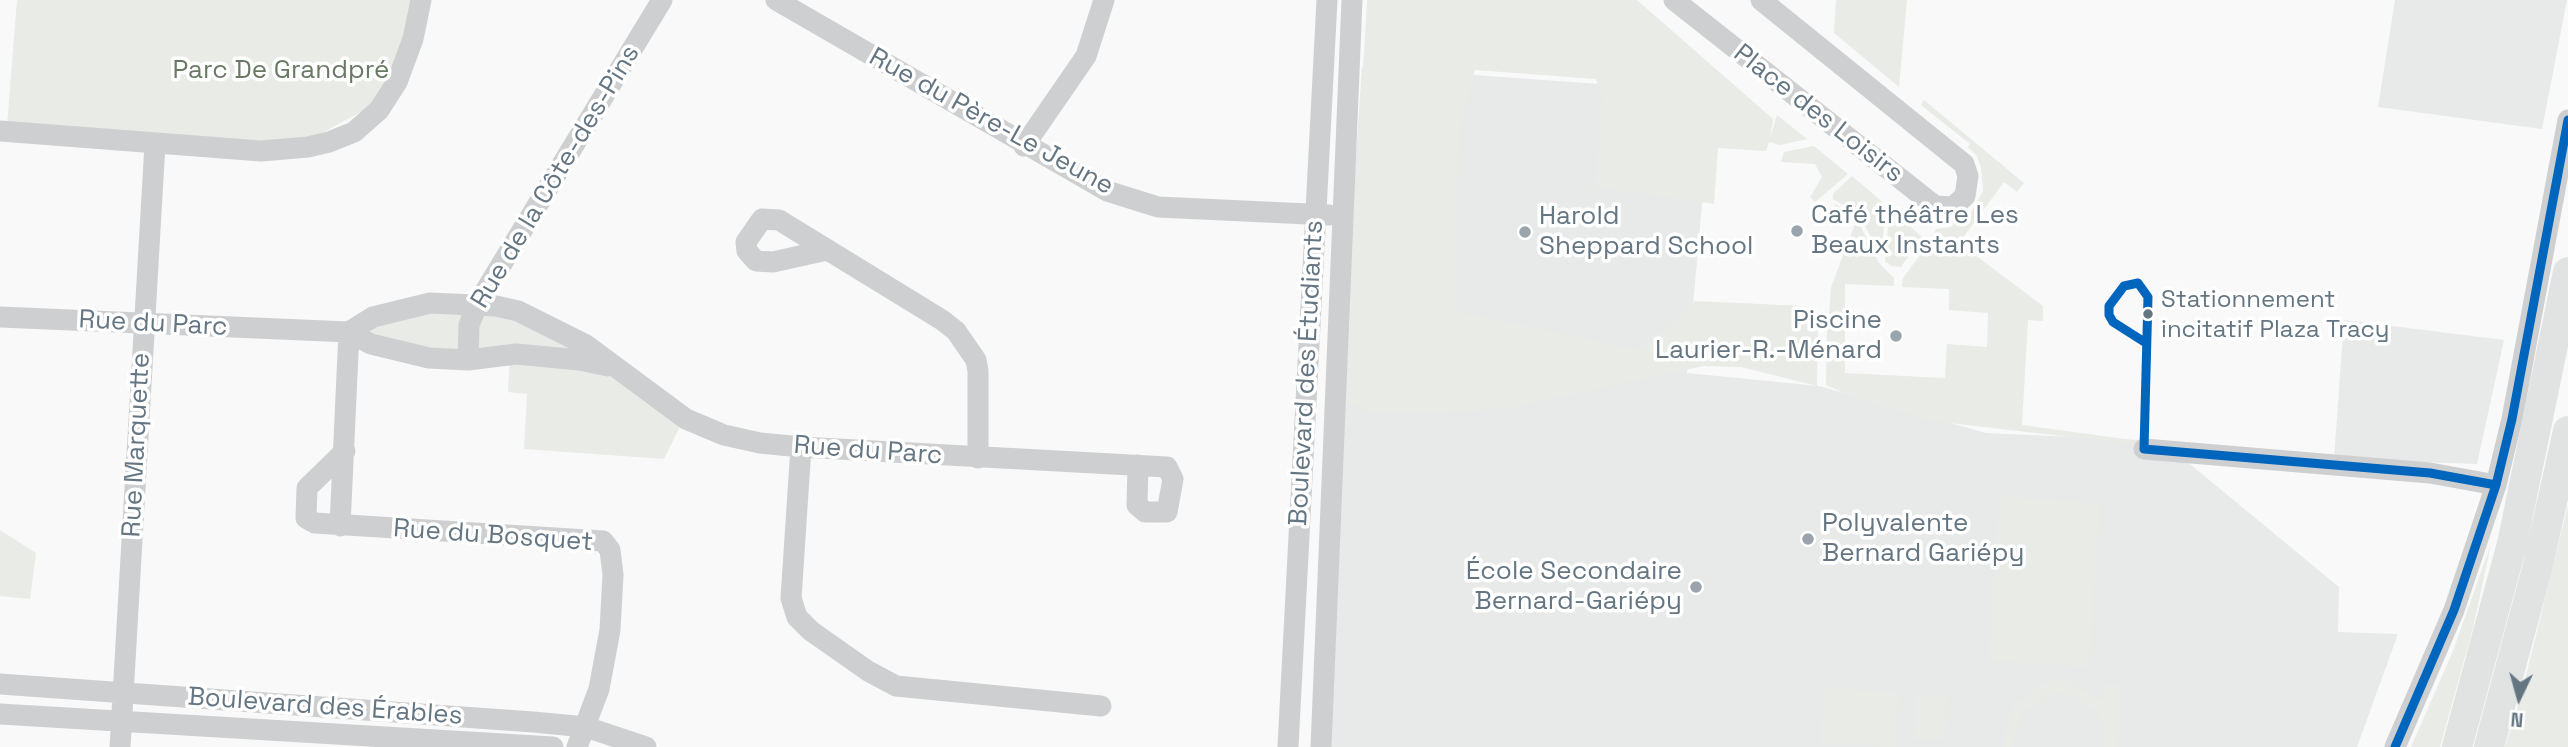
<!DOCTYPE html>
<html>
<head>
<meta charset="utf-8">
<style>
	body { margin:0 }
	#map { position:relative; width:2568px; height:747px; overflow:hidden; background:#f9f9f9; font-family:"Space Grotesk",sans-serif }
	canvas { display:block }
	.north { position:absolute; left:2484px; top:663px; width:70px; height:70px; -webkit-text-stroke:5px #fff; paint-order:stroke; rotate:185deg; font-size:19px; font-weight:700; line-height:28px; text-align:center; color:#657683 }
	.north::after { content:''; display:block; margin:auto; width:24px; height:32px; background:#657683; clip-path:polygon(50% 0,100% 100%,50% 72%,0 100%) }
</style>
</head>
<body>
<div id="map">
<canvas width="2568" height="747"></canvas>
<div class="north">N</div>
</div>
<script>
const context = document.querySelector('canvas').getContext('2d');
context.lineJoin = 'round';
function fillPath(path, color) { context.fillStyle = color; context.fill(path, 'evenodd'); }
const poly = rows => new Path2D(rows.map(r => 'M' + r).join(''));
function stroke(path, color, width, dash) { context.strokeStyle = color; context.lineWidth = width; context.lineCap = dash ? 'butt' : 'round'; context.setLineDash(dash || []); context.stroke(path); }
function label(font, color, halo, rows, align = 'center') {
  context.font = font + ' "Space Grotesk",sans-serif'; context.lineWidth = 7; context.setLineDash([]); context.textBaseline = 'middle'; context.strokeStyle = halo; context.fillStyle = color; for (const [text, x, y, turn = 0] of rows) {
    context.save(); context.translate(x, y); context.rotate((+turn || 0) * Math.PI / 180); context.textAlign = isNaN(turn) ? turn : align; if (halo) context.strokeText(text, 0, 0); context.fillText(text, 0, 0); context.restore();
  }
}
const built = poly([
	[2395,0,2567,0,2542,129,2378,107],
	[1362,67,1712,92,1687,373,1819,386,1986,433,2162,441,2339,587,2338,632,2398,634,2357,747,1331,747,1340,393],
	[2344,320,2504,340,2477,464,2334,459]
]);
const green = poly([
	[17,0,411,0,397,75,377,103,304,143,7,126],
	[1367,0,1637,0,1773,119,1770,138,1777,115,1807,139,1780,145,1769,142,1766,151,1718,148,1714,204,1595,187,1602,101,1596,79,1475,70,1459,134,1455,259,1456,311,1640,350,1695,301,1804,306,1818,313,1817,386,1741,367,1704,366,1511,408,1432,413,1367,412,1344,400],
	[1836,0,1907,0,1899,87,1834,33],
	[1924,100,2024,183,2017,192,2004,182,1959,243,2043,306,2043,321,2028,320,2022,425,2132,440,2131,444,1932,421,1855,398,1826,385,1827,326,1845,328,1845,373,1945,378,1947,344,1987,347,1988,313,1949,310,1949,289,1902,287,1903,278,1929,243,1936,229,1950,227,1970,214,1983,191,1981,168,1977,156,1968,147,1970,144,1921,105],
	[1814,146,1848,174,1815,202,1810,197,1822,177,1815,164,1781,162,1784,152],
	[1852,176,1886,205,1881,257,1859,214,1833,199,1833,194],
	[1835,204,1856,217,1879,263,1894,278,1894,286,1845,284,1845,317,1829,316,1831,287,1857,219,1837,217],
	[1890,208,1922,237,1901,267,1891,266,1885,261],
	[432,308,513,315,603,360,458,356,370,334,376,323],
	[510,358,619,371,683,420,664,459,524,449,527,394,508,392],
	[1999,496,2100,503,2089,667,1988,661],
	[2568,505,2568,747,2505,747,2521,696],
	[0,530,36,553,30,599,0,596],
	[2491,544,2473,628,2440,747,2411,747,2453,651],
	[2053,680,2067,680,2102,701,2104,684,2121,686,2118,747,2103,747,2104,724,2094,710,2077,697,2061,693,2048,695,2023,712,2014,735,2013,747,2003,747,2004,731,2013,706,2037,686],
	[1823,687,1899,692,1896,747,1820,743],
	[1916,695,1947,696,1945,740,1914,739]
]);
const minor = poly([
	[776,0,1107,191,1158,207,1329,215],
	[1674,0,1935,206,1953,207,1965,196,1968,176,1964,164,1761,0],
	[0,131,261,151,308,147,329,142,354,132,379,110,397,82,413,39,421,0],
	[1024,146,1086,56,1104,0],
	[827,250,773,262,756,261,747,251,746,242,762,219,779,220,942,320,956,331,976,360,978,371,978,458],
	[0,317,349,332,371,344,429,358,468,360,516,354,580,360,608,366],
	[349,332,373,317,430,303,496,306,518,311,586,345,686,419,724,435,760,443,801,447,1167,467,1173,479,1167,512,1145,512,1137,505,1138,465],
	[468,360,469,325,478,303,662,0],
	[801,447,791,598,797,617,811,631,868,671,896,686,1101,706],
	[2144,449,2430,473,2496,485],
	[345,451,307,488,306,518,315,523,603,541,610,550,613,575,610,630,599,689,577,747],
	[340,526,349,332],
	[0,684,533,722,586,727,646,747],
	[0,714,553,747],
	[120,747,155,144],
	[1288,747,1327,0],
	[1321,747,1352,0],
	[2395,747,2454,610,2496,485,2512,419,2568,120]
]);
const highway = poly([
	[2457,747,2512,544,2568,272],
	[2489,747,2537,569,2568,431]
]);
const bus1 = poly([
	[2146,343,2113,322,2109,315,2109,306,2124,286,2138,283,2148,297,2144,449,2430,473,2496,485],
	[2395,747,2454,610,2496,485,2512,419,2568,120]
]);
const markers = [
	[1797,231,7,"#99a4ac"],
	[1525,232,7,"#99a4ac"],
	[2148,314,6,"#657683"],
	[1896,336,7,"#99a4ac"],
	[1808,539,7,"#99a4ac"],
	[1696,587,7,"#99a4ac"]
];
const busNames = [
	["Stationnement",2161,300],
	["incitatif Plaza Tracy",2161,330]
];
const parkNames = [
	["Parc De Grandpré",281,71]
];
const streetNames = [
	["Place des Loisirs",1818,114,38],
	["Rue du Père-Le Jeune",991,122,29],
	["Rue de la Côte-des-Pins",556,177,-59],
	["Rue du Parc",153,324,3],
	["Boulevard des Étudiants",1307,373,-87],
	["Rue Marquette",137,445,-87],
	["Rue du Parc",868,451,4],
	["Rue du Bosquet",493,536,4],
	["Boulevard des Érables",325,707,4]
];
const poiNames = [
	["Café théâtre Les",1811,216],
	["Beaux Instants",1811,246],
	["Harold",1539,217],
	["Sheppard School",1539,247],
	["Piscine",1882,321,"right"],
	["Laurier-R.-Ménard",1882,351,"right"],
	["Polyvalente",1822,524],
	["Bernard Gariépy",1822,554],
	["École Secondaire",1682,572,"right"],
	["Bernard-Gariépy",1682,602,"right"]
];
fillPath(built, '#e8e9e9');
fillPath(green, '#e8ebe6');
stroke(minor, '#cecfd0', 21);
stroke(highway, '#e1e2e2', 30);
stroke(bus1, '#0065bd', 9);
for (const [x, y, r, color] of markers) { const dot = new Path2D(); dot.arc(x, y, r, 0, 2 * Math.PI); context.fillStyle = color; context.fill(dot); stroke(dot, '#fff', 2.5); }
label('24px', '#657683', '#fff', busNames, 'left');
label('26px', '#687a64', '#fff', parkNames);
label('26px', '#657683', '#fff', streetNames);
label('26px', '#657683', '#fff', poiNames, 'left');
</script>
</body>
</html>
